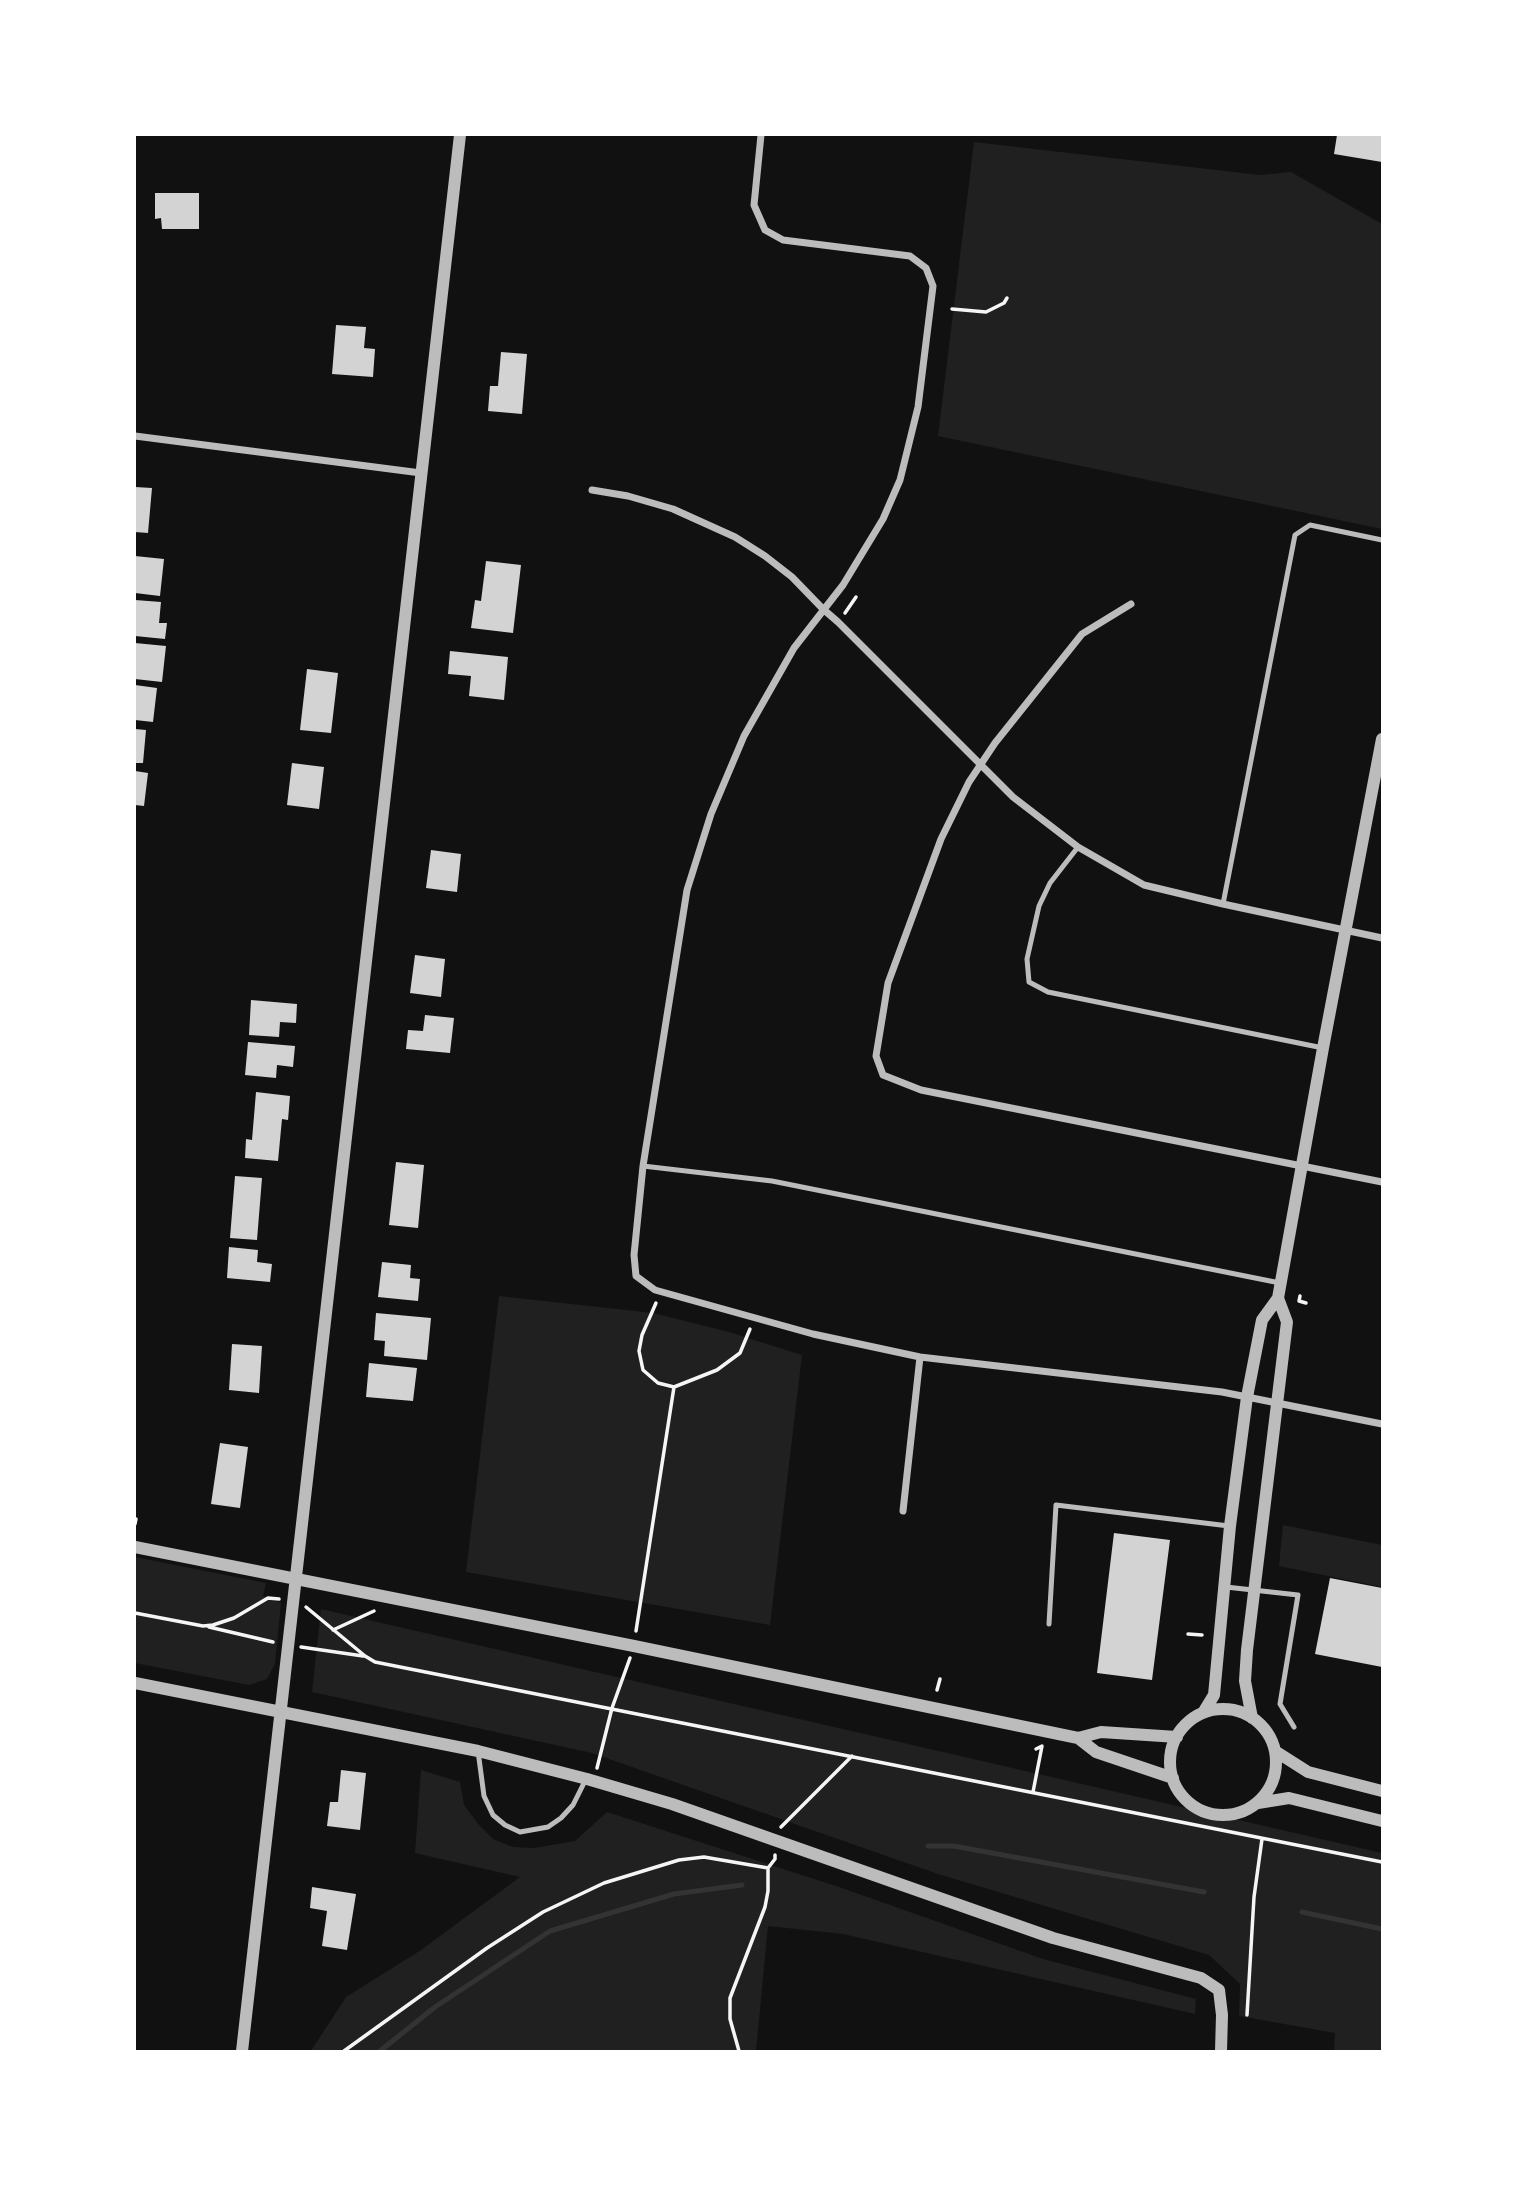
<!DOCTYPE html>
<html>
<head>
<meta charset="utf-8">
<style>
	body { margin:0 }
	#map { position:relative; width:1517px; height:2186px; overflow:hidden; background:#111; font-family:Helvetica,sans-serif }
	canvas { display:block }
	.frame { position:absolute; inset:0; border:136px solid #fff; pointer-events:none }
</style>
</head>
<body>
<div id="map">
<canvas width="1517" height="2186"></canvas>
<div class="frame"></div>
</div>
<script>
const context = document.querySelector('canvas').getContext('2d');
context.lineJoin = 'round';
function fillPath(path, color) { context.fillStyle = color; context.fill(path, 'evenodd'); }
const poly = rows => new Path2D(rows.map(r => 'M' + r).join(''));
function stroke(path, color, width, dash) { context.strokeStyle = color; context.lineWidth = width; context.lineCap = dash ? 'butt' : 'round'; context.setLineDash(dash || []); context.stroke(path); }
const green = poly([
	[974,142,1260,175,1291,172,1382,224,1382,529,938,436],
	[499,1296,653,1313,729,1332,802,1355,770,1625,466,1572],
	[1283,1525,1382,1545,1382,1587,1279,1566],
	[135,1557,266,1583,263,1596,281,1603,275,1664,267,1679,249,1685,135,1663],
	[321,1609,1382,1853,1382,2051,1334,2051,1335,2033,1239,2016,1240,1984,1209,1955,938,1874,592,1753,312,1692],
	[421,1770,460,1782,464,1805,479,1825,493,1839,513,1847,534,1848,575,1841,607,1812,839,1887,1043,1959,1196,1999,1195,2014,843,1934,768,1926,756,2051,311,2051,346,1997,421,1950,520,1877,415,1853]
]);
const stream = poly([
	[928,1846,954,1846,1204,1892],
	[1302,1912,1382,1929],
	[380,2051,435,2007,550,1931,674,1894,742,1885]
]);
const building = poly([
	[1337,135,1382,135,1382,162,1334,154],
	[155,193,199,193,199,229,162,229,161,218,155,219],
	[336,325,366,327,364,348,375,349,373,377,332,374],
	[501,352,527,354,522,414,488,411,490,386,498,386],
	[135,487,152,488,148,533,135,532],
	[135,556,164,559,160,596,135,593],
	[486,561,521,565,513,633,471,628,475,600,481,601],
	[135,600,161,602,159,623,167,623,165,639,135,636],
	[135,643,166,646,162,682,135,679],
	[450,651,508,657,504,700,469,696,471,676,448,674],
	[307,669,338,673,331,733,300,730],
	[135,685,157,688,153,722,135,720],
	[135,729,146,730,143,763,135,763],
	[292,763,324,767,319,809,287,805],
	[135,771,148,773,144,806,135,805],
	[431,850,461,854,457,892,426,888],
	[415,955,445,959,441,997,410,993],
	[251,1000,297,1004,296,1023,280,1022,279,1037,249,1035],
	[425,1015,454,1018,450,1053,406,1049,408,1030,423,1031],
	[248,1042,295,1046,293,1067,277,1065,276,1078,245,1075],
	[256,1092,290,1096,288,1120,282,1119,278,1161,245,1158,246,1139,252,1140],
	[396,1162,424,1165,418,1228,389,1225],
	[235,1176,262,1178,257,1240,230,1238],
	[229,1247,258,1250,257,1262,272,1264,270,1282,227,1278],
	[382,1262,411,1265,410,1278,420,1279,418,1301,378,1297],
	[376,1313,431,1318,427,1360,384,1356,385,1341,374,1340],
	[232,1344,262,1346,259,1393,229,1390],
	[369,1363,417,1368,413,1401,366,1397],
	[220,1443,248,1447,240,1508,211,1504],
	[1114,1533,1170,1540,1152,1680,1097,1673],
	[1330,1578,1382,1588,1382,1667,1315,1654],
	[341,1770,366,1773,360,1830,327,1826,330,1802,338,1802],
	[312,1887,356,1894,347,1950,322,1946,327,1911,310,1908]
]);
const path = poly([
	[952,309,986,312,1004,303,1007,298],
	[845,613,856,597],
	[1300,1296,1299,1301,1306,1303],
	[656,1303,642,1335,639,1351,643,1370,658,1383,674,1387,717,1370,740,1353,750,1329],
	[135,1524,136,1519],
	[306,1607,365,1656,375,1662,1382,1862],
	[135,1613,203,1626,213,1625,234,1618,268,1598,279,1599],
	[209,1627,273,1642],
	[333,1630,374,1611],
	[636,1631,674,1387],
	[1188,1634,1202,1635],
	[301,1647,363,1656],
	[937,1690,940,1679],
	[597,1768,612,1708,630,1658],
	[1033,1792,1042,1746,1036,1749],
	[781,1827,852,1756],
	[1247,2015,1254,1897,1262,1839],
	[344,2051,487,1948,543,1912,604,1883,679,1860,704,1857,768,1868,775,1859,775,1855],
	[739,2051,730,2019,730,1998,765,1907,768,1891,768,1868]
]);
const service = poly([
	[1078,847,1050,883,1039,906,1027,959,1029,982,1048,992,1323,1048],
	[1223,904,1295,535,1310,525,1382,540],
	[643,1166,772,1181,1280,1283],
	[1226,1587,1298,1595,1280,1704,1294,1727],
	[1049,1624,1056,1505,1229,1526],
	[478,1751,484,1796,493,1815,505,1825,520,1832,548,1827,561,1818,573,1805,586,1779]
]);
const minor = poly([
	[761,135,754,205,765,230,783,240,910,256,926,268,933,286,918,407,900,480,883,519,843,585,794,648,744,736,711,814,687,890,643,1166,634,1255,636,1276,655,1290,813,1334,920,1357,1222,1392,1382,1424],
	[135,436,421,473],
	[592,490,628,496,673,509,735,537,765,556,792,577,823,609,838,622,1013,797,1078,847,1144,885,1223,904,1382,938],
	[1131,604,1082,634,995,743,969,782,941,839,888,983,876,1056,883,1075,921,1090,1382,1182],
	[903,1511,920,1357]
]);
const tertiary = poly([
	[135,1547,634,1646,1078,1738,1096,1752,1173,1778],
	[135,1683,478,1751,587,1779,672,1804,1053,1938,1201,1978,1219,1990,1222,2015,1221,2051],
	'1170 1762a53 53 0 1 1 106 0a53 53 0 1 1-106 0Z',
	[1203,1713,1214,1695,1230,1526,1247,1397,1262,1320,1278,1298,1323,1048,1382,739],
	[1252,1718,1245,1681,1247,1650,1287,1322,1278,1298],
	[1078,1738,1101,1732,1177,1737],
	[1275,1751,1308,1772,1382,1791],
	[1258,1803,1289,1798,1382,1821],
	[242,2051,460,135]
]);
fillPath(green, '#202020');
stroke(stream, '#333', 5);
fillPath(building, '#d3d3d3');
stroke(path, '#f5f5f5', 3.5);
stroke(service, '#bcbcbc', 5);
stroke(minor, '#bcbcbc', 7);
stroke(tertiary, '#bcbcbc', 12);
</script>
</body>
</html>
